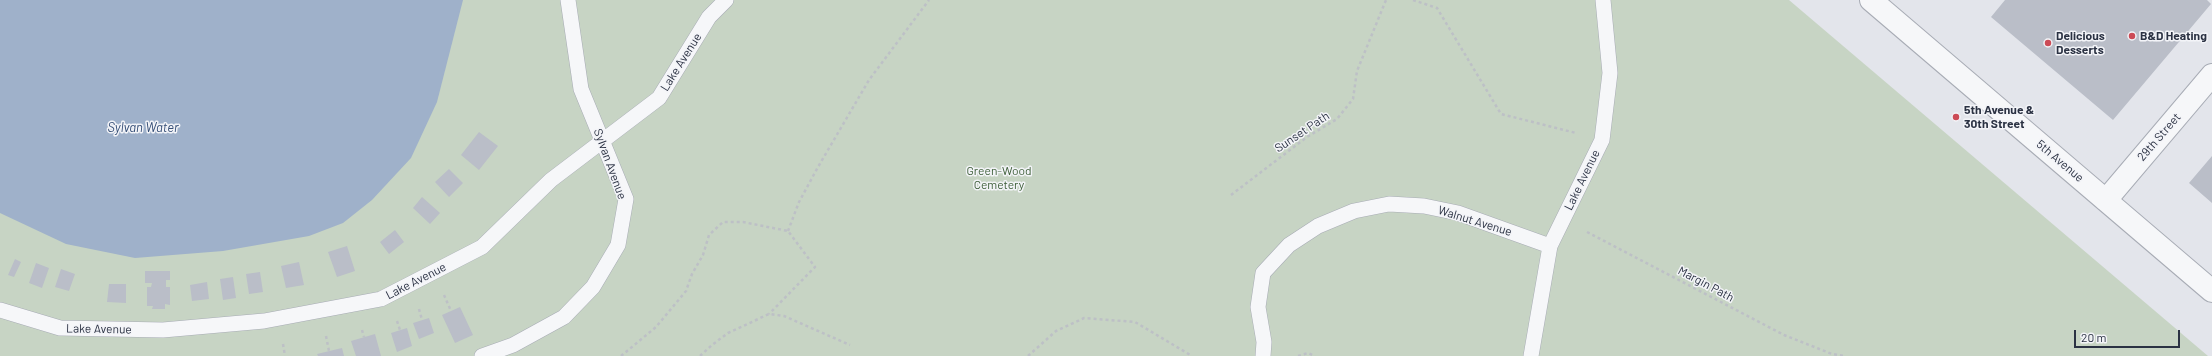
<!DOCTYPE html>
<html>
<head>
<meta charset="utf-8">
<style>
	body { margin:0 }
	#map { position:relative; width:2212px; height:356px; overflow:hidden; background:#e3e5eb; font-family:Barlow,sans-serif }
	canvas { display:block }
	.scale { position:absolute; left:2074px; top:330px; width:106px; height:18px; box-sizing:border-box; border:2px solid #2b3243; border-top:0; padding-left:5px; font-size:12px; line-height:14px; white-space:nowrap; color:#2b3243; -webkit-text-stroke:3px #f3f4f8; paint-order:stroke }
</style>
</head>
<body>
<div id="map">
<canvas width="2212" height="356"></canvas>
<div class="scale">20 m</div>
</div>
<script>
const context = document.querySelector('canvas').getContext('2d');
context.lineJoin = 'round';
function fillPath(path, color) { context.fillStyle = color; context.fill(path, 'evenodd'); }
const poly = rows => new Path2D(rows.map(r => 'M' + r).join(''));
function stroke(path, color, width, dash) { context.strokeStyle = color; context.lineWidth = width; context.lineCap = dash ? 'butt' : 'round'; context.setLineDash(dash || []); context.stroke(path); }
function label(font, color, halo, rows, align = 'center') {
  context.font = font + ' Barlow,sans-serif'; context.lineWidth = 3; context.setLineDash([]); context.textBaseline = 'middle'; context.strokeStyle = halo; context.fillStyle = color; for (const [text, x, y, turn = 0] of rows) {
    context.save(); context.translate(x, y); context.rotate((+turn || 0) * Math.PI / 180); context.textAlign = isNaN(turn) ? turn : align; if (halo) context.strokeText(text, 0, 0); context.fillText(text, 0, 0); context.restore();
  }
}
const green = poly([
	[0,0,1789,0,2208,356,0,356]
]);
const water = poly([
	[0,0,463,0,437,102,411,158,372,200,343,223,309,236,223,251,135,258,66,244,0,213]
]);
const building = poly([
	[2005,0,2207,0,2211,4,2113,120,1991,17],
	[479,132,498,146,479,170,461,155],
	[2212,156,2212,203,2189,183],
	[449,169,463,183,449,197,435,182],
	[422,197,440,213,430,224,413,208],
	[395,230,404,242,389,254,380,242],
	[347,246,355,271,337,277,328,252],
	[15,259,21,262,14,277,8,275],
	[299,262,304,285,286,288,281,266],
	[36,263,49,268,42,288,29,283],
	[61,269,75,274,69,291,55,287],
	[145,271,170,271,170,280,166,280,166,287,170,287,170,305,165,304,165,309,152,309,153,306,147,306,147,287,151,287,152,283,145,283],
	[260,272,263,292,249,294,246,274],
	[233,277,236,298,223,300,220,279],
	[207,282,209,299,192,301,190,285],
	[109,284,126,284,126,303,107,302],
	[460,307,473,335,455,343,442,315],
	[429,318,434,333,419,339,413,323],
	[407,328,412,346,397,352,391,333],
	[375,334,381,356,356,356,351,341],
	[342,348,344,356,318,356,317,354]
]);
const path = poly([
	[1413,0,1437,8,1501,114,1576,133],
	[1231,195,1307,137,1337,119,1353,99,1357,71,1386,0],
	[788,231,799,202,818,167,869,80,929,0],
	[1587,232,1784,335,1832,354,1844,356],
	[444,295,451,311],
	[419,309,422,320],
	[397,321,400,330],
	[362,330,364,337],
	[326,336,329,351],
	[283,344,285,356],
	[621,356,656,327,686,291,692,274,703,255,709,235,723,222,743,222,788,231,815,267,769,314],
	[700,356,712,345,728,333,769,314,784,316,850,345],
	[1028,356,1056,331,1084,318,1135,322,1192,356],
	[1298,356,1308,353,1315,356]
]);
const service = poly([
	[0,310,60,328,163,330,264,321,381,299,482,247,551,180,659,98,709,17,726,0],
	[482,356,513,345,564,317,593,287,618,245,626,199,581,89,568,0],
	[1263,356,1264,342,1258,307,1263,273,1289,245,1318,226,1354,211,1389,204,1424,206,1458,213,1550,246],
	[1531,356,1550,246,1602,140,1610,73,1603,0]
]);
const minor = poly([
	[2106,200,2212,75]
]);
const tertiary = poly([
	[1871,0,2212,291]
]);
const markers = [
	[2132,36,4,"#cc4b56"],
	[2048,43,4,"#cc4b56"],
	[1956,117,4,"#cc4b56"]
];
const poiNames = [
	["Delicious",2056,36],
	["Desserts",2056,50],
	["B&D Heating",2140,36],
	["5th Avenue &",1964,110],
	["30th Street",1964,124]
];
const streetNames = [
	["Lake Avenue",681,62,-58],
	["Sunset Path",1302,132,-34],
	["29th Street",2159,137,-49],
	["5th Avenue",2060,161,40],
	["Sylvan Avenue",610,164,70],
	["Lake Avenue",1582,180,-64],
	["Walnut Avenue",1475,221,17],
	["Lake Avenue",416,281,-27],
	["Margin Path",1706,284,28],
	["Lake Avenue",99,329,1]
];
const parkNames = [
	["Green-Wood",999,171],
	["Cemetery",999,185]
];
const waterNames = [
	["Sylvan Water",143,128]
];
fillPath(green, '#c7d4c4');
fillPath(water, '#9fb1ca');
fillPath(building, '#babec8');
stroke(service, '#a8acb5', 16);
stroke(minor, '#a8acb5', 24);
stroke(tertiary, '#a8acb5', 24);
stroke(path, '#bdc0c6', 2.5, [3, 3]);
stroke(service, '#f6f7f9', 15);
stroke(minor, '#f6f7f9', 22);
stroke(tertiary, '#f6f7f9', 22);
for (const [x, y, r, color] of markers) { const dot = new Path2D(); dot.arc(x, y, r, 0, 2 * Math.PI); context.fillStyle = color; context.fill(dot); stroke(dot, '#f3f4f8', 1.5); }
label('bold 12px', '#2b3243', '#f3f4f8', poiNames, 'left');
label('12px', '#2b3243', '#f3f4f8', streetNames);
label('12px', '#3d5e38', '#f3f4f8', parkNames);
label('italic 13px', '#354e76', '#f3f4f8', waterNames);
</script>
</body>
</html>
